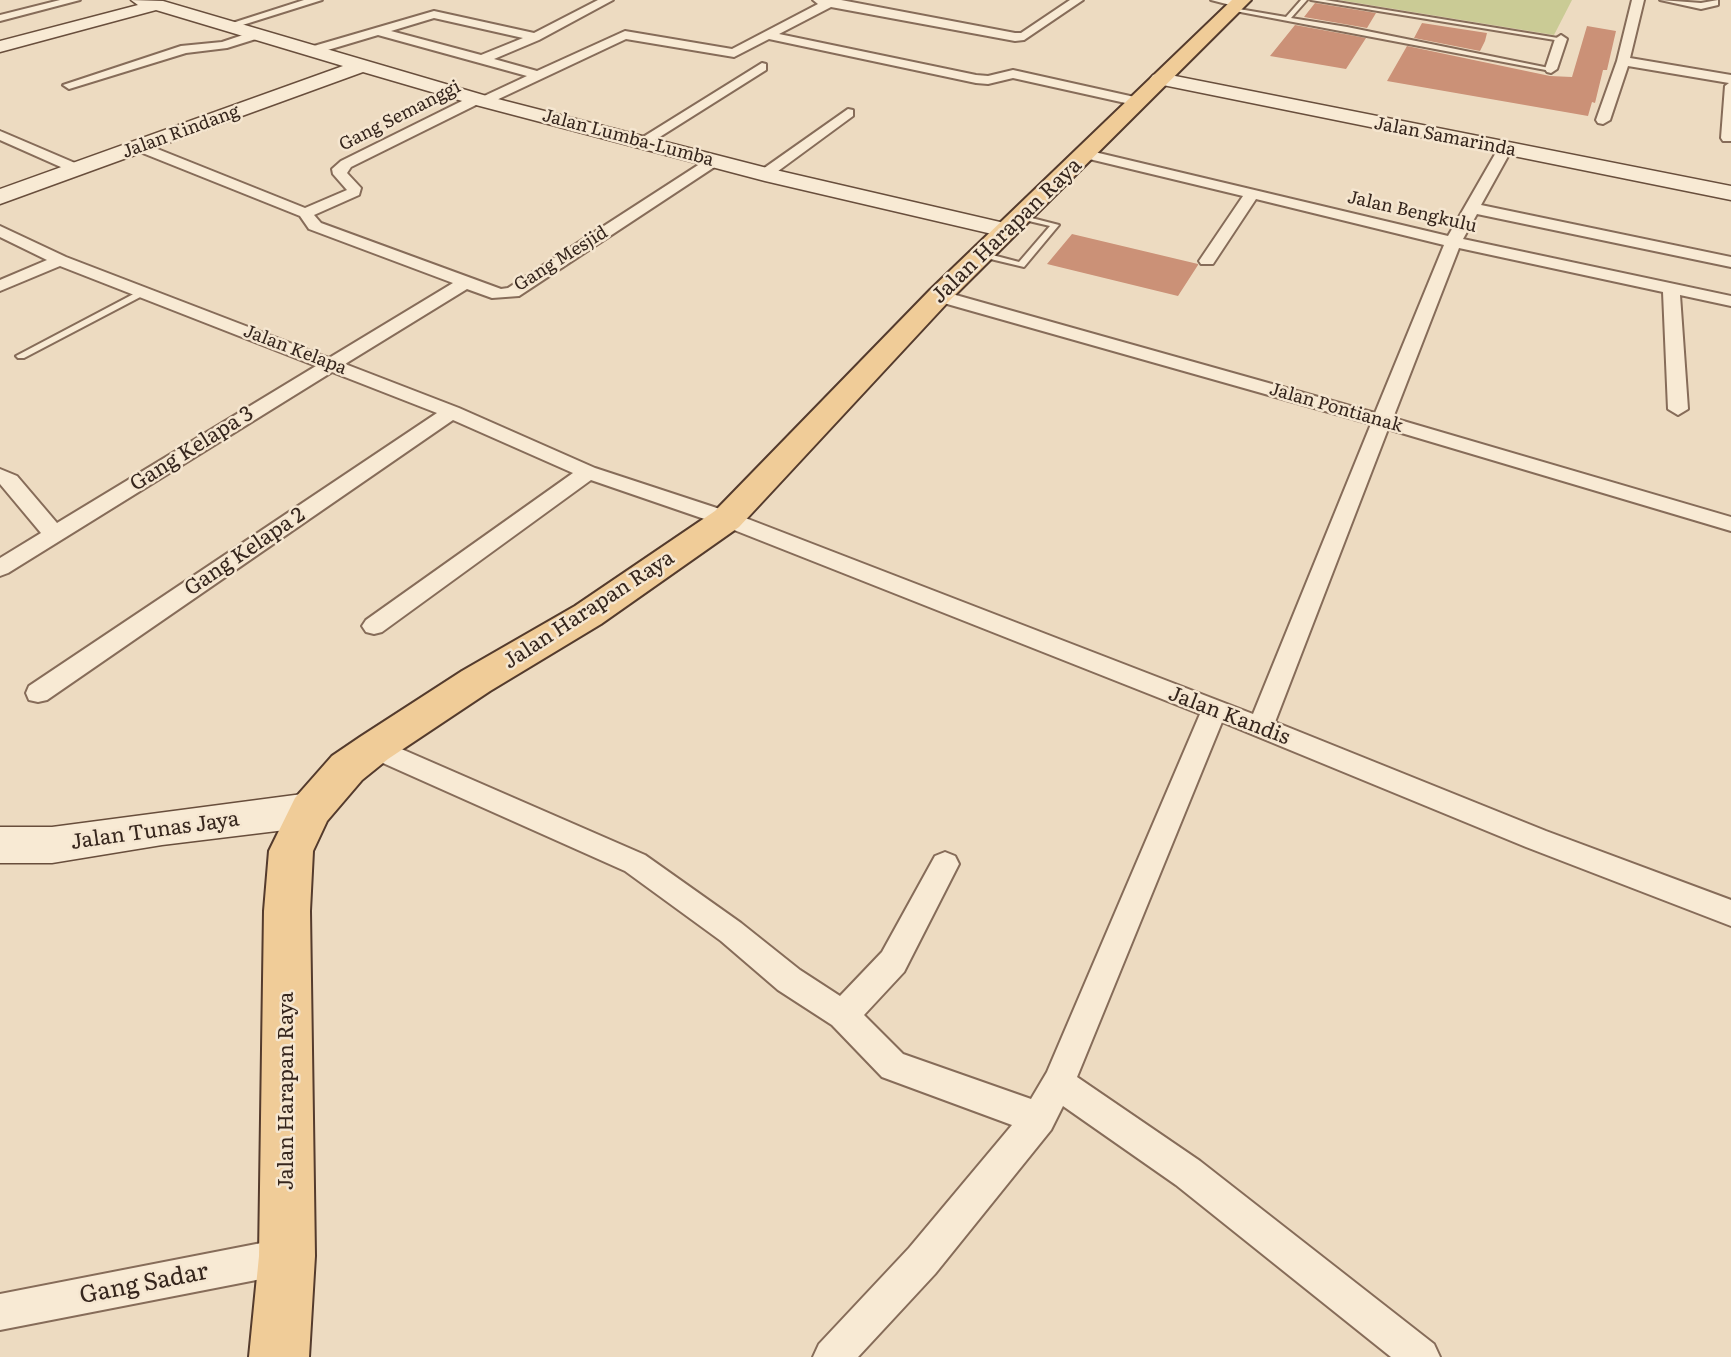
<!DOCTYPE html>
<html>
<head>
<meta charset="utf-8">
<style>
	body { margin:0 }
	canvas { display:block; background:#eddbc1 }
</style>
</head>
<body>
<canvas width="1731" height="1357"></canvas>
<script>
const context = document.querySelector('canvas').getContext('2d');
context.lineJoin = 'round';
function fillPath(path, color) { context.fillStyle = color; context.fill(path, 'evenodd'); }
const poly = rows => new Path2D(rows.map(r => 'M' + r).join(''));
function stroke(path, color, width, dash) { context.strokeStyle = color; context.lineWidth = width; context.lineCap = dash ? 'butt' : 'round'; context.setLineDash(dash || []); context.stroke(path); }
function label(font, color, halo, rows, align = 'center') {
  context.font = font + ' Literata,serif'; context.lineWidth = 5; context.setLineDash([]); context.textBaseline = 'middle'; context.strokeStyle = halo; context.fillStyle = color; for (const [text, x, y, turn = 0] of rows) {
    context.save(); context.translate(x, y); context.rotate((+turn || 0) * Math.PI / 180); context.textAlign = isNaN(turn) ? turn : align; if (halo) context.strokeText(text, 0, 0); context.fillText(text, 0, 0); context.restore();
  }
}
const green = poly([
	[1339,0,1572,0,1554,35]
]);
const building = poly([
	[1315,3,1376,13,1367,28,1304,17],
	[1422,23,1487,33,1485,41,1480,51,1414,38],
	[1295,25,1366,38,1346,69,1270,56],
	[1587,26,1616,31,1607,70,1603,70,1595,103,1592,102,1588,116,1387,81,1407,46,1550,76,1572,77],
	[1072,234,1198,264,1198,265,1178,296,1047,264]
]);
const lane = poly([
	[1301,0,1307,0,1291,18,1347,27,1554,69,1551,71,1230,10,1233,8,1286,17,1301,0],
	[1311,0,1325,0,1564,39,1561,41,1311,0],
	[1016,214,1059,225,1024,267,978,256,978,252,981,252,1019,262,1050,226,1016,218,1016,214],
	[143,289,146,290,146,294,24,358,18,358,16,356,143,289]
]);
const street = poly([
	[60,0,80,0,0,21,0,15,60,0],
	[304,0,322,0,233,28,223,26,304,0],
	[598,0,613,0,539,40,494,59,537,71,625,31,732,49,818,4,813,0,841,0,1015,33,1021,33,1070,0,1083,0,1024,40,1015,41,831,7,779,34,976,75,988,76,1013,70,1139,98,1146,102,1139,106,1013,78,988,84,976,83,769,39,734,57,626,39,488,104,478,104,351,167,347,173,361,188,359,195,314,215,321,223,501,289,508,288,709,158,719,158,721,161,719,164,519,296,492,298,467,289,345,364,459,408,595,468,735,514,1253,714,1371,424,933,300,930,296,933,292,945,292,1375,413,1444,245,1256,199,1213,264,1201,264,1199,261,1243,196,1081,157,1081,151,1086,150,1448,236,1498,149,1505,145,1512,149,1481,205,1731,257,1731,267,1477,214,1463,239,1731,296,1731,306,1680,295,1688,409,1678,415,1668,409,1663,292,1459,248,1393,418,1731,517,1731,531,1388,429,1275,722,1546,831,1731,900,1731,926,1526,847,1222,722,1077,1077,1200,1161,1434,1344,1440,1357,1391,1357,1176,1185,1063,1106,1051,1130,935,1274,858,1357,813,1357,819,1344,909,1248,1012,1125,882,1077,832,1025,778,990,721,941,625,871,365,755,361,748,365,741,374,738,383,741,645,855,741,923,800,970,840,996,882,952,935,856,945,852,955,856,959,864,904,972,864,1015,903,1054,1031,1099,1047,1072,1200,714,719,524,591,480,382,632,374,634,366,632,362,626,366,620,573,473,453,420,47,700,38,702,29,700,26,693,29,686,437,413,332,372,8,573,0,576,0,558,41,533,0,484,0,469,17,476,57,523,316,366,60,266,0,291,0,280,47,260,0,237,0,226,66,257,329,358,453,283,309,229,300,216,135,150,135,144,145,144,305,208,347,190,333,174,332,169,341,161,472,96,482,97,527,76,378,35,311,55,307,54,307,48,434,11,534,33,598,0],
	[434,18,523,38,481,55,391,31,434,18],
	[1211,0,1235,0,1244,4,1238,7,1211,0],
	[1632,0,1644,0,1630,58,1731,75,1731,141,1723,141,1721,138,1725,86,1729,83,1628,66,1610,120,1603,124,1598,123,1596,120,1617,61,1632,0],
	[1660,0,1701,3,1718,0,1718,5,1701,9,1660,0],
	[255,31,259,32,259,38,227,48,186,53,69,89,63,85,181,46,222,42,255,31],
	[1561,35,1567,39,1557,69,1551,73,1547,72,1545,69,1555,39,1561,35],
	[762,63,766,64,766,70,647,145,637,145,635,142,762,63],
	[848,109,853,110,853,116,770,177,760,177,758,174,760,171,848,109],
	[0,131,82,166,84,169,82,172,72,172,0,140,0,131],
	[287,1238,300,1243,305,1256,300,1269,287,1274,0,1330,0,1294,287,1238]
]);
const secondary = poly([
	[131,0,163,1,490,97,767,168,1013,225,1017,230,1013,235,1005,237,765,181,476,105,363,72,0,204,0,189,343,66,156,10,0,52,0,41,138,5,131,0],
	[1160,73,1731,186,1731,200,1153,83,1150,79,1153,75,1160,73],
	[310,793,324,798,330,810,324,822,310,827,162,845,52,863,0,863,0,827,52,827,310,793]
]);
const primary = poly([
	[1232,0,1251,0,948,302,739,527,601,624,490,691,388,759,362,780,327,821,313,851,310,911,315,1256,309,1357,249,1357,259,1256,264,911,269,851,295,798,332,756,360,737,462,671,575,606,715,511,930,290,1232,0]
]);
const farStreetnames = [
	["Gang Semanggi",400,116,-27],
	["Jalan Rindang",181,132,-20],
	["Jalan Samarinda",1445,137,11],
	["Jalan Lumba-Lumba",628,138,15],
	["Jalan Bengkulu",1412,212,13],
	["Gang Mesjid",561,259,-32],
	["Jalan Kelapa",295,350,21],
	["Jalan Pontianak",1336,408,16]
];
const streetNames = [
	["Jalan Harapan Raya",1007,231,-44],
	["Gang Kelapa 3",192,449,-32],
	["Gang Kelapa 2",245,552,-34],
	["Jalan Harapan Raya",589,610,-33],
	["Jalan Kandis",1229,716,21],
	["Jalan Tunas Jaya",155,831,-8],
	["Jalan Harapan Raya",287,1091,-90]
];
const nearStreetnames = [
	["Gang Sadar",144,1284,-11]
];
fillPath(green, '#cacb95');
fillPath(building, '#cb9177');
stroke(lane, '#866c59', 4);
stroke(street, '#866c59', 4);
stroke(secondary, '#684e3c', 3);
stroke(primary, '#543b2d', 4);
fillPath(lane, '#f8ead4');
fillPath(street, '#f8ead4');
fillPath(secondary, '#f8ead4');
fillPath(primary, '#f0cc98');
label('18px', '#36261d', '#f5e6d0', farStreetnames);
label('21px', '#36261d', '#f5e6d0', streetNames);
label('24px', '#36261d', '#f5e6d0', nearStreetnames);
</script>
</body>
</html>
